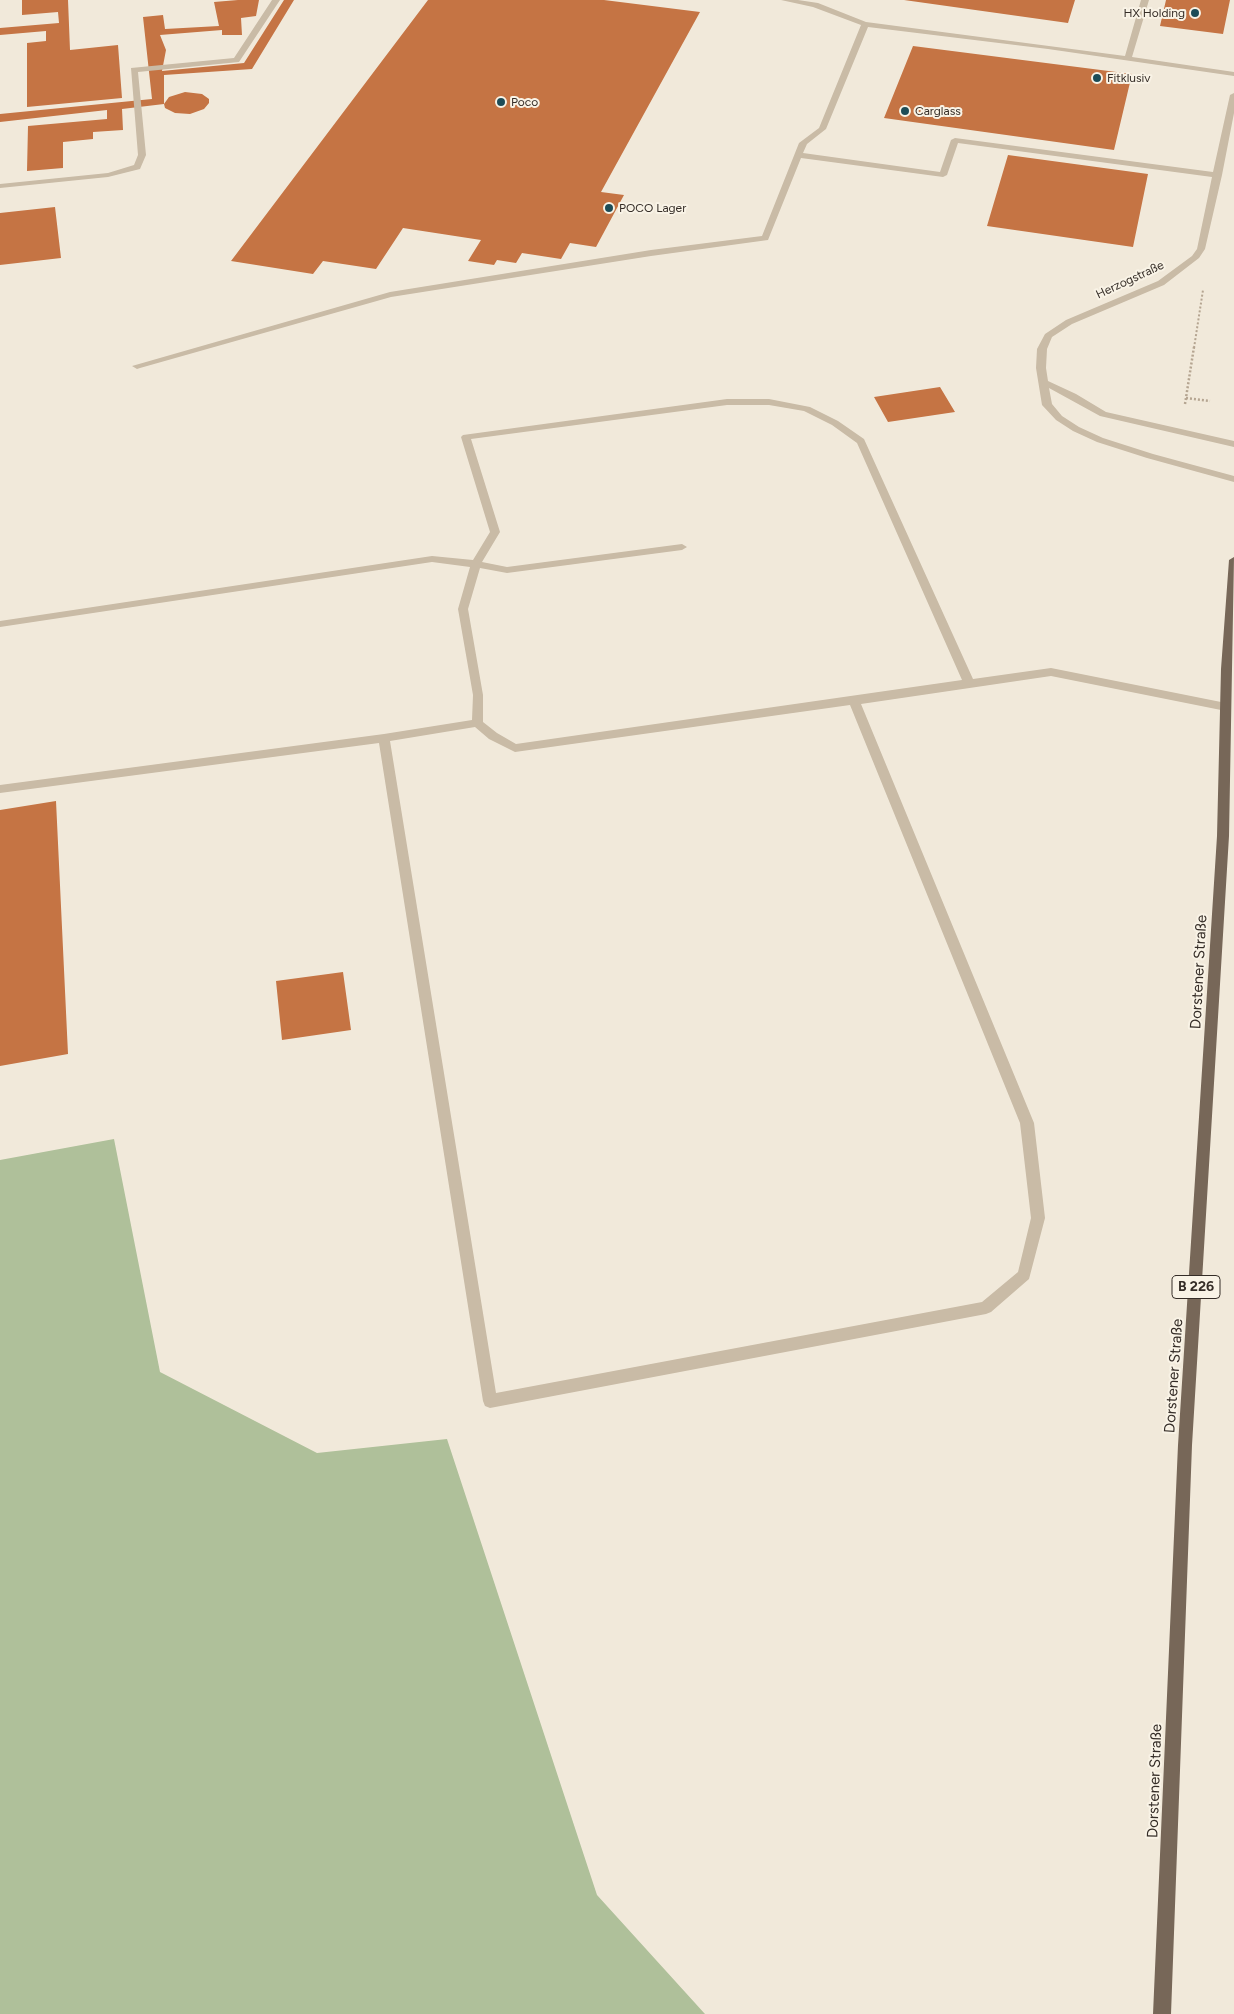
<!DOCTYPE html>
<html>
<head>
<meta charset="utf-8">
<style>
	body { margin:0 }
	canvas { display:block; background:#f1e9da }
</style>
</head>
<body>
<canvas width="1234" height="2014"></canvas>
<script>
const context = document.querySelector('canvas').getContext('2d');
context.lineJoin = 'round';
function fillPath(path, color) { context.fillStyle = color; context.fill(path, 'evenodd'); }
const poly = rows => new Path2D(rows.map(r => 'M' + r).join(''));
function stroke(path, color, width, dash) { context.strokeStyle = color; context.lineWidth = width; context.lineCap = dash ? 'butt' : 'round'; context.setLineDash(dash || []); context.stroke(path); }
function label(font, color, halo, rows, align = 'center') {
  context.font = font + ' Figtree,sans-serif'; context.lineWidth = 4; context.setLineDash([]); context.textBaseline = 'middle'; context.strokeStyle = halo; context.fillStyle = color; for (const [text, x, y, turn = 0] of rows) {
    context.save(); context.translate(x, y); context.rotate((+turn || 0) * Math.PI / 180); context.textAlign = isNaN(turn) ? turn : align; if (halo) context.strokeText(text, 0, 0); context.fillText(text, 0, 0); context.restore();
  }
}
const green = poly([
	[114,1139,160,1372,317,1453,447,1439,597,1895,705,2014,0,2014,0,1160]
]);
const building = poly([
	[22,0,68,0,70,50,118,45,122,98,27,107,27,43,46,41,46,31,0,35,0,28,59,23,58,12,22,15],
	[238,0,259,0,256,16,241,18,242,35,222,35,222,30,160,35,166,50,162,71,244,63,284,0,294,0,252,69,164,75,164,104,122,109,123,130,93,132,93,139,63,142,63,168,27,171,28,126,107,119,107,110,0,122,0,114,152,99,143,17,163,15,165,29,219,26,214,2],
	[428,0,604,0,700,12,601,192,624,195,596,247,570,243,561,259,522,253,516,263,497,260,494,265,468,261,481,240,403,228,376,269,323,261,313,274,231,261],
	[904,0,1075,0,1068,23],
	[1166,0,1230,0,1223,34,1160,26],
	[913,46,1132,74,1114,150,884,118],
	[185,92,202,94,209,99,209,103,204,109,190,114,175,113,165,108,164,104,169,97],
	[1008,155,1148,174,1133,247,987,226],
	[55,207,61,258,0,265,0,213],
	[940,387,955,412,888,422,874,397],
	[56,801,68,1054,0,1066,0,810],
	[343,972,351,1030,282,1040,276,981]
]);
const pathFar1 = poly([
	[1194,348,1203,290]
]);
const path = poly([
	[1186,398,1210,401],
	[1185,404,1194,347]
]);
const minor = poly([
	[272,0,280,0,239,62,138,72,146,155,140,169,108,177,0,188,0,184,108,173,134,165,138,155,131,68,234,58,272,0],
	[781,0,798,0,818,3,866,22,1125,56,1141,0,1149,0,1132,57,1234,72,1234,76,1048,49,868,27,826,129,807,144,803,153,940,172,951,140,955,138,1213,172,1230,95,1234,93,1234,113,1222,175,1205,249,1199,258,1164,285,1072,324,1052,337,1047,349,1046,368,1048,381,1076,394,1106,412,1234,441,1234,447,1100,416,1049,388,1052,404,1062,416,1079,427,1103,438,1153,454,1234,476,1234,482,1147,458,1097,442,1073,431,1056,420,1042,405,1036,368,1037,349,1045,334,1066,320,1158,281,1192,256,1197,249,1212,177,958,143,947,175,943,177,801,158,768,240,651,256,391,297,140,368,137,369,132,366,390,292,651,250,762,236,799,143,819,128,861,25,813,7,781,0],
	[727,399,769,399,810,407,838,421,864,439,973,679,1051,668,1226,703,1231,707,1226,711,1051,676,861,704,1034,1123,1045,1218,1029,1279,991,1312,986,1314,490,1408,485,1406,483,1401,379,743,0,793,0,785,384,734,472,720,473,695,458,609,470,567,432,562,0,627,0,621,432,556,473,560,490,532,461,437,463,435,727,399],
	[727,405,769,405,804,411,832,425,857,443,962,680,516,744,497,733,483,722,483,695,468,609,480,568,507,573,682,550,687,547,682,544,507,567,482,562,500,532,471,439,727,405],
	[850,705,1020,1123,1031,1218,1018,1272,982,1302,496,1393,390,741,475,727,489,739,515,752,850,705]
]);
const major = poly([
	[1234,557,1229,836,1192,1445,1171,2014,1153,2014,1178,1445,1217,836,1221,669,1229,560,1234,557]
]);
const markers = [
	[1195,13,5,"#1d4c57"],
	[1097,78,5,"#1d4c57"],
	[501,102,5,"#1d4c57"],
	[905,111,5,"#1d4c57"],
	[609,208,5,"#1d4c57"]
];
const farPoinames = [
	["HX Holding",1185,13,"right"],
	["Fitklusiv",1107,78],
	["Poco",511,102],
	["Carglass",915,111],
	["POCO Lager",619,208]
];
const farStreetnames = [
	["Herzogstraße",1130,280,-25]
];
const shields = [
	[1196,1287,48]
];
const shieldNames = [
	["B 226",1196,1287]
];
const streetNames = [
	["Dorstener Straße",1199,972,-87],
	["Dorstener Straße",1174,1376,-86],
	["Dorstener Straße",1155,1781,-88]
];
fillPath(green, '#afc09a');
fillPath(building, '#c57444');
stroke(pathFar1, '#b5a591', 2, [2, 2]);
stroke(path, '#b5a591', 2.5, [2, 2]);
fillPath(minor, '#c9bba6');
fillPath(major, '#776758');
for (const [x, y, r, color] of markers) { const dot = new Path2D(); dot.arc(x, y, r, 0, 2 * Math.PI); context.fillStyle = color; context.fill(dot); stroke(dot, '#f9f3e6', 2); }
label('12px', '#352d27', '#f9f3e6', farPoinames, 'left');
label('12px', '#352d27', '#f9f3e6', farStreetnames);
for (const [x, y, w] of shields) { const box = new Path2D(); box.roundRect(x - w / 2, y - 11.5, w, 23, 4); context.fillStyle = '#f9f3e6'; context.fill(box); stroke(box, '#352d27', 1); }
label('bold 14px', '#352d27', null, shieldNames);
label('15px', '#352d27', '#f9f3e6', streetNames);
</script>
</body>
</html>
